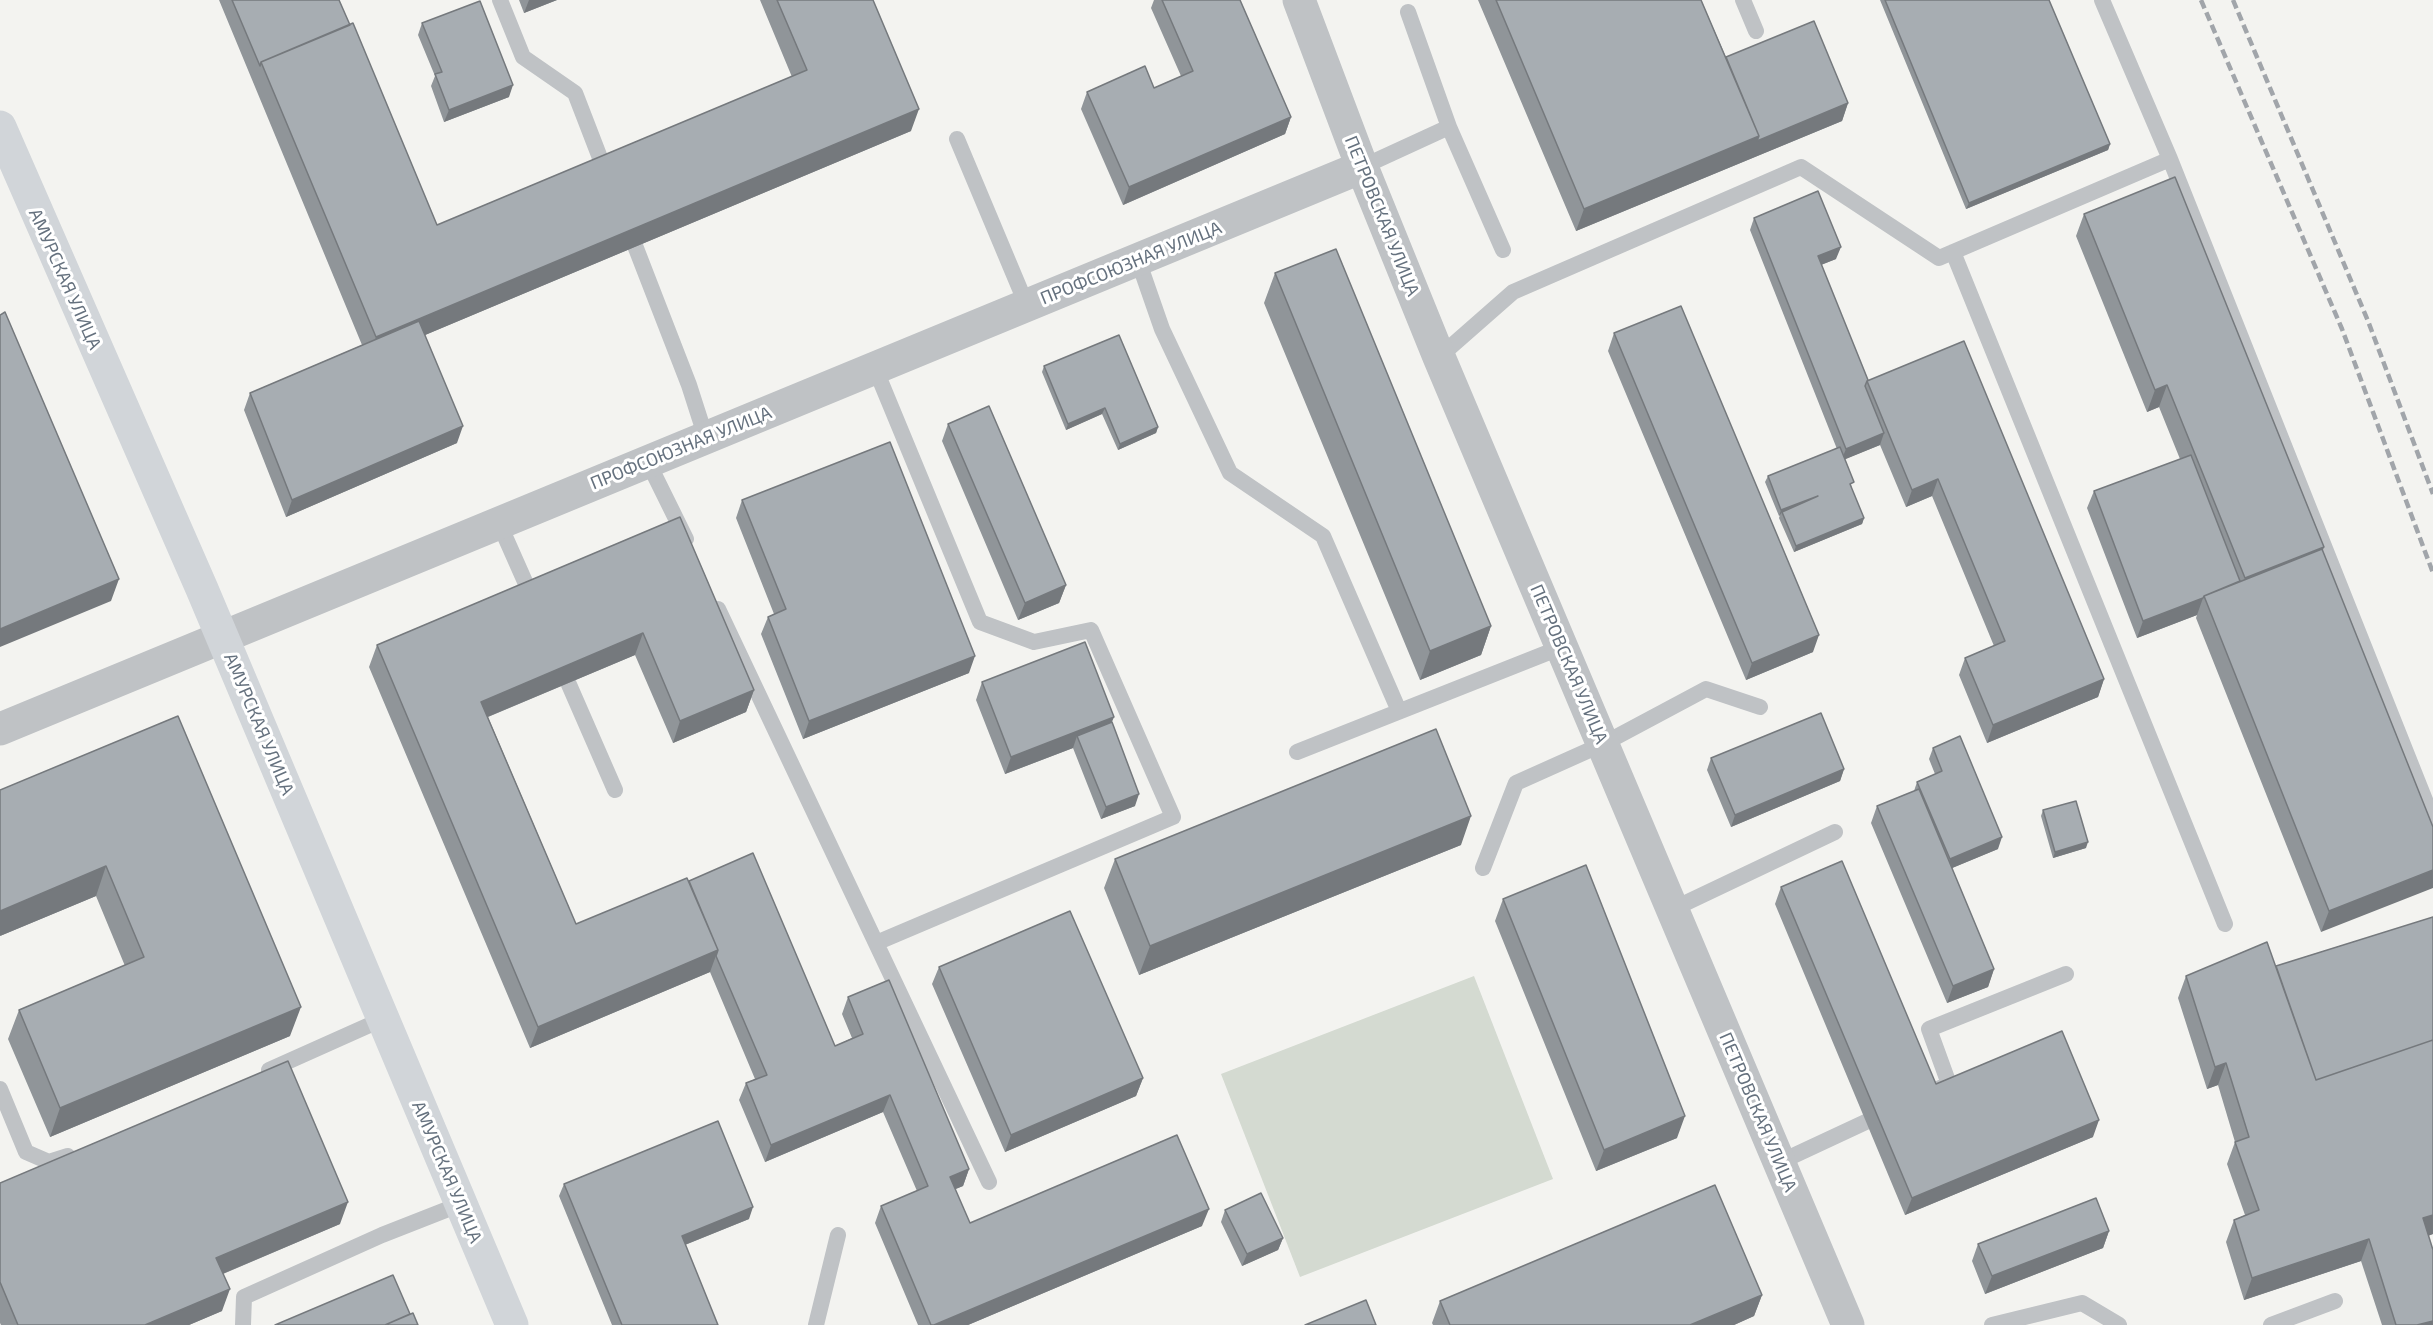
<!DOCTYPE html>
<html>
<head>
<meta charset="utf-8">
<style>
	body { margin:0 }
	canvas { display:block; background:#f3f3f0 }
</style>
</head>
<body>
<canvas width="2433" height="1325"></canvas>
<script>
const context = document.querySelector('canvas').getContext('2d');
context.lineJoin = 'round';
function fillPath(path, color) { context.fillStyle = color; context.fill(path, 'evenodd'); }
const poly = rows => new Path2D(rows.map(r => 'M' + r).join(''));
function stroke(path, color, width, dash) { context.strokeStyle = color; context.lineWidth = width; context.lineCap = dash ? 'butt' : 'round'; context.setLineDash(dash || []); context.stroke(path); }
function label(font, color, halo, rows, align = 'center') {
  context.font = font + ' "Exo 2",sans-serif'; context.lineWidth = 6; context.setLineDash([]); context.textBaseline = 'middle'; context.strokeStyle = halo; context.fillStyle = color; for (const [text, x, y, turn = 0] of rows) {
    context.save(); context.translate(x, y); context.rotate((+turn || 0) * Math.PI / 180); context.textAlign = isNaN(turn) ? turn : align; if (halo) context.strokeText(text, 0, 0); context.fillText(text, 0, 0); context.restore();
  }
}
const green = poly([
	[1474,976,1553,1179,1300,1277,1221,1074]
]);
const lane = poly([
	[500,0,523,57,575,93,607,176],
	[1743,0,1756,31],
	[2102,0,2170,159],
	[1408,12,1449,127],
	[957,139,1027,306],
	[1362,167,1449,127,1503,250],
	[627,225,689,385,706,438],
	[1953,252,2225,924],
	[1138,260,1162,329,1230,473,1323,536,1399,711],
	[1439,357,1513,292,1801,167,1939,258,2170,159,2433,820],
	[875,368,980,622,1034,642,1091,630,1173,817,876,943],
	[648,462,686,539],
	[499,523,534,602],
	[718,609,989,1182],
	[560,664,615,790],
	[1297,752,1562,647],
	[1483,868,1516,783,1603,744,1706,689,1760,707],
	[1673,909,1835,832],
	[269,1070,383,1019],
	[0,1089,26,1152,49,1162,68,1156],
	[1933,1091,1949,1084,1929,1029,2066,974],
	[1780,1162,1885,1113],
	[243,1325,244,1297,382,1235,461,1204],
	[816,1325,838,1235],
	[1992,1325,2082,1303,2119,1325],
	[2271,1325,2335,1301]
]);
const street = poly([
	[1299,0,1362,167,1439,357,1848,1325],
	[0,729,1362,167]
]);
const secondary = poly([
	[0,127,202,589,512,1325]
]);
const rail = poly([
	[2201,0,2342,329,2433,573],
	[2233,0,2368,321,2433,494]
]);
const wall = poly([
	[219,0,339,0,437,225,792,77,760,0,873,0,911,131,425,335,457,443,286,517,244,410,250,393,362,345],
	[519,0,557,0,524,13],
	[1154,0,1240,0,1291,117,1285,134,1123,205,1081,109,1087,92,1154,88,1181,76,1151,8],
	[1478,0,1701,0,1726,57,1848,103,1842,121,1576,231],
	[1880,0,2049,0,2110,144,2108,150,1966,209],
	[422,23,509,97,444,122,431,86,435,76,418,35],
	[2084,214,2324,547,2322,550,2433,827,2321,932,2196,618,2197,615,2137,638,2087,508,2094,491,2180,459,2159,407,2147,412,2076,236],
	[1754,218,1836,259,1821,265,1868,380,2104,679,2098,697,1987,743,1959,675,1965,658,1994,646,1932,496,1906,507,1880,445,1845,459,1852,489,1864,518,1862,524,1794,552,1779,518,1780,515,1779,516,1765,482,1768,476,1837,449,1750,230],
	[1275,273,1491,626,1481,655,1420,680,1264,303],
	[1614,333,1813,652,1746,680,1608,351],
	[1044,366,1158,427,1156,433,1118,450,1102,414,1066,430,1042,372],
	[948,424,1066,585,1059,603,1018,620,942,441],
	[742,500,969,673,803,739,761,634,768,617,774,614,736,518],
	[680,517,754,690,746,712,673,743,635,655,488,717,576,924,689,881,835,1046,852,1038,842,1014,848,997,969,1169,963,1186,955,1189,970,1223,1202,1226,968,1325,918,1325,875,1223,881,1206,917,1191,883,1112,765,1162,739,1100,746,1083,755,1079,710,972,530,1048,369,667,377,645],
	[982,682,1112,722,1135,806,1101,819,1073,748,1005,774,976,700],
	[178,716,290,1036,50,1137,8,1039,19,1010,125,966,96,896,0,936],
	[1933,748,1998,849,1952,868,1994,969,1988,987,1947,1003,1871,823,1877,806,1914,791,1917,782,1935,774,1929,759],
	[1711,758,1844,769,1840,781,1731,827,1707,770],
	[2043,810,2086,848,2053,858,2041,816],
	[1461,845,1139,975,1104,888,1115,859],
	[1781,887,1936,1084,2093,1137,1905,1215,1775,904],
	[1503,899,1677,1138,1596,1171,1495,921],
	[2433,917,2433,1234,2428,1236,2433,1325,2382,1325,2361,1261,2244,1300,2226,1242,2234,1220,2245,1215,2227,1164,2235,1142,2218,1085,2207,1089,2178,998,2186,976,2276,966],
	[939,967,1143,1078,1136,1096,1005,1152,932,984],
	[0,1183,340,1224,223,1274,222,1311,189,1325,1,1325,0,1323],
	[564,1184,749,1219,685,1245,718,1325,612,1325,559,1196],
	[1225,1210,1283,1238,1278,1250,1242,1266,1221,1222],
	[2109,1231,2103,1248,1985,1294,1972,1261,1978,1244],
	[1762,1295,1754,1316,1734,1325,1433,1325,1432,1323,1440,1301]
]);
const shadedWall = poly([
	[529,0,557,0,524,13],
	[513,85,509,97,444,122,449,110],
	[1848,103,1842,121,1576,231,1584,209,1759,136],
	[919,109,911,131,368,359,376,337],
	[1291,117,1285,134,1123,205,1129,187],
	[2110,144,2108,150,1966,209,1969,203],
	[1841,247,1836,259,1813,268,1818,256],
	[2167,385,2159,407,2147,412,2155,390],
	[1105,408,1102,414,1066,430,1068,424],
	[463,426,457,443,286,517,292,500],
	[1158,427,1156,433,1118,450,1120,444],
	[1884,433,1880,445,1841,461,1846,449],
	[1938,479,1932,496,1906,507,1912,490],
	[1818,496,1782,512,1780,515,1779,516,1781,510],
	[1864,518,1862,524,1794,552,1796,546],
	[2324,547,2316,569,2237,600,2245,578],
	[119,579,111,601,0,647,0,629],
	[1066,585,1059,603,1018,620,1025,603],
	[2203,598,2197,615,2137,638,2143,621],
	[1491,626,1481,655,1420,680,1430,651],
	[643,633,635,655,473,723,481,702],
	[1819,635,1813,652,1746,680,1752,663],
	[975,656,969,673,803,739,809,721],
	[2104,679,2098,697,1987,743,1993,725],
	[754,690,746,712,673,743,680,721],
	[1114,717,1107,734,1077,736,1073,748,1005,774,1011,757],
	[1844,769,1840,781,1731,827,1735,815],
	[1139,794,1135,806,1101,819,1106,807],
	[1471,816,1461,845,1139,975,1150,946],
	[2002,837,1998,849,1945,871,1950,859],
	[2088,842,2086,848,2053,858,2055,852],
	[106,866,96,896,0,936,0,911],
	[2433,870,2433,888,2321,932,2329,911],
	[718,950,710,972,530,1048,538,1027],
	[1994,969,1988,987,1947,1003,1953,986],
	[301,1007,290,1036,50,1137,60,1108],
	[2226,1063,2218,1085,2207,1089,2215,1067],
	[1143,1078,1136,1096,1005,1152,1011,1135],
	[890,1095,883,1112,765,1162,771,1145],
	[1685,1116,1677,1138,1596,1171,1604,1150],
	[2099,1120,2093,1137,1905,1215,1912,1198],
	[969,1169,963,1186,944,1194,950,1177],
	[348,1202,340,1224,208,1280,216,1258],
	[753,1207,749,1219,677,1248,682,1236],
	[1209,1209,1202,1226,968,1325,934,1325],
	[2433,1215,2433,1234,2415,1240,2423,1218],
	[2109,1231,2103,1248,1985,1294,1992,1276],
	[1283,1238,1278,1250,1242,1266,1247,1254],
	[2369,1239,2361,1261,2244,1300,2252,1278],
	[230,1289,222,1311,189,1325,145,1325],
	[1762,1295,1754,1316,1734,1325,1690,1325],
	[2433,1321,2433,1325,2417,1325]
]);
const building = poly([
	[232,0,339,0,350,25,261,62,260,66,232,0],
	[777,0,873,0,919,109,376,337,261,62,353,23,437,225,807,70,777,0],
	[1162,0,1240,0,1291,117,1129,187,1087,92,1145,66,1154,88,1193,71,1162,0],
	[1496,0,1701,0,1759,136,1584,209,1496,0],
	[1885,0,2049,0,2110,144,1969,203,1885,0],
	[480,1,513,85,449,110,435,74,442,72,422,23,480,1],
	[1814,21,1848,103,1757,141,1759,136,1726,57,1814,21],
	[2175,177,2324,547,2245,578,2167,385,2155,390,2084,214,2175,177],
	[1818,191,1841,247,1818,256,1868,380,1867,381,1865,386,1884,433,1846,449,1754,218,1818,191],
	[1336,249,1491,626,1430,651,1275,273,1336,249],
	[1681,306,1819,635,1752,663,1614,333,1681,306],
	[5,312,119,579,0,629,0,315,5,312],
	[419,321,463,426,292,500,250,393,419,321],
	[1119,335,1158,427,1120,444,1105,408,1068,424,1044,366,1119,335],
	[1964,341,2104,679,1993,725,1965,658,2005,641,1938,479,1912,490,1867,381,1964,341],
	[989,406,1066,585,1025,603,948,424,989,406],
	[890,442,975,656,809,721,768,617,786,609,742,500,890,442],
	[1840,447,1854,482,1850,484,1864,518,1796,546,1782,512,1818,496,1781,510,1768,476,1840,447],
	[2191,455,2240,581,2204,596,2203,598,2143,621,2094,491,2191,455],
	[680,517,754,690,680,721,643,633,481,702,576,924,687,878,718,950,538,1027,377,645,680,517],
	[2322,549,2433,827,2433,870,2329,911,2204,596,2322,549],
	[1085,642,1114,717,1011,757,982,682,1085,642],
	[1821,713,1844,769,1735,815,1711,758,1821,713],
	[178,716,301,1007,60,1108,19,1010,144,957,106,866,0,911,0,790,178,716],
	[1112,722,1139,794,1106,807,1077,736,1112,722],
	[1436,729,1471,816,1150,946,1115,859,1436,729],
	[1960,736,2002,837,1950,859,1917,782,1942,771,1933,748,1960,736],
	[1919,789,1994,969,1953,986,1877,806,1919,789],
	[2076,801,2088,842,2055,852,2043,810,2076,801],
	[753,853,835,1046,863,1034,848,997,889,980,969,1169,950,1177,970,1223,1177,1135,1209,1209,934,1325,931,1325,881,1206,928,1186,890,1095,771,1145,746,1083,767,1075,716,956,718,950,689,881,753,853],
	[1842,861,1936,1084,2062,1031,2099,1120,1912,1198,1781,887,1842,861],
	[1586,865,1685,1116,1604,1150,1503,899,1586,865],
	[1070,911,1143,1078,1011,1135,939,967,1070,911],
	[2433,917,2433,1040,2316,1080,2276,966,2433,917],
	[2267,942,2316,1080,2433,1040,2433,1215,2423,1218,2433,1250,2433,1321,2417,1325,2396,1325,2369,1239,2252,1278,2234,1220,2259,1210,2235,1142,2249,1137,2226,1063,2215,1067,2186,976,2267,942],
	[288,1061,348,1202,216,1258,230,1289,145,1325,18,1325,0,1282,0,1183,288,1061],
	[718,1121,753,1207,682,1236,718,1325,622,1325,564,1184,718,1121],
	[1715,1185,1762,1295,1690,1325,1450,1325,1440,1301,1715,1185],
	[1261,1193,1283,1238,1247,1254,1225,1210,1261,1193],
	[2096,1198,2109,1231,1992,1276,1978,1244,2096,1198],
	[393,1275,410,1314,385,1325,275,1325,393,1275],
	[1366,1300,1376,1325,1305,1325,1366,1300],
	[413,1313,418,1325,385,1325,413,1313]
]);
const streetNames = [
	["ПЕТРОВСКАЯ УЛИЦА",1382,216,68],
	["ПРОФСОЮЗНАЯ УЛИЦА",1131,263,-22],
	["АМУРСКАЯ УЛИЦА",65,279,66],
	["ПРОФСОЮЗНАЯ УЛИЦА",681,448,-22],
	["ПЕТРОВСКАЯ УЛИЦА",1569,664,67],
	["АМУРСКАЯ УЛИЦА",259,724,67],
	["ПЕТРОВСКАЯ УЛИЦА",1758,1112,67],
	["АМУРСКАЯ УЛИЦА",447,1172,67]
];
fillPath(green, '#d4dad1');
stroke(lane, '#bfc2c5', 16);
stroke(street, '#bfc2c5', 33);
stroke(secondary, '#d1d5d9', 33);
stroke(rail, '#a1a5aa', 4.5, [9, 4.5]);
fillPath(wall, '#909599');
fillPath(shadedWall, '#75797d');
fillPath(building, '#a7adb2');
stroke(building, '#75797d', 1.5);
label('18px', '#65717e', '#fff', streetNames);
</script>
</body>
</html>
